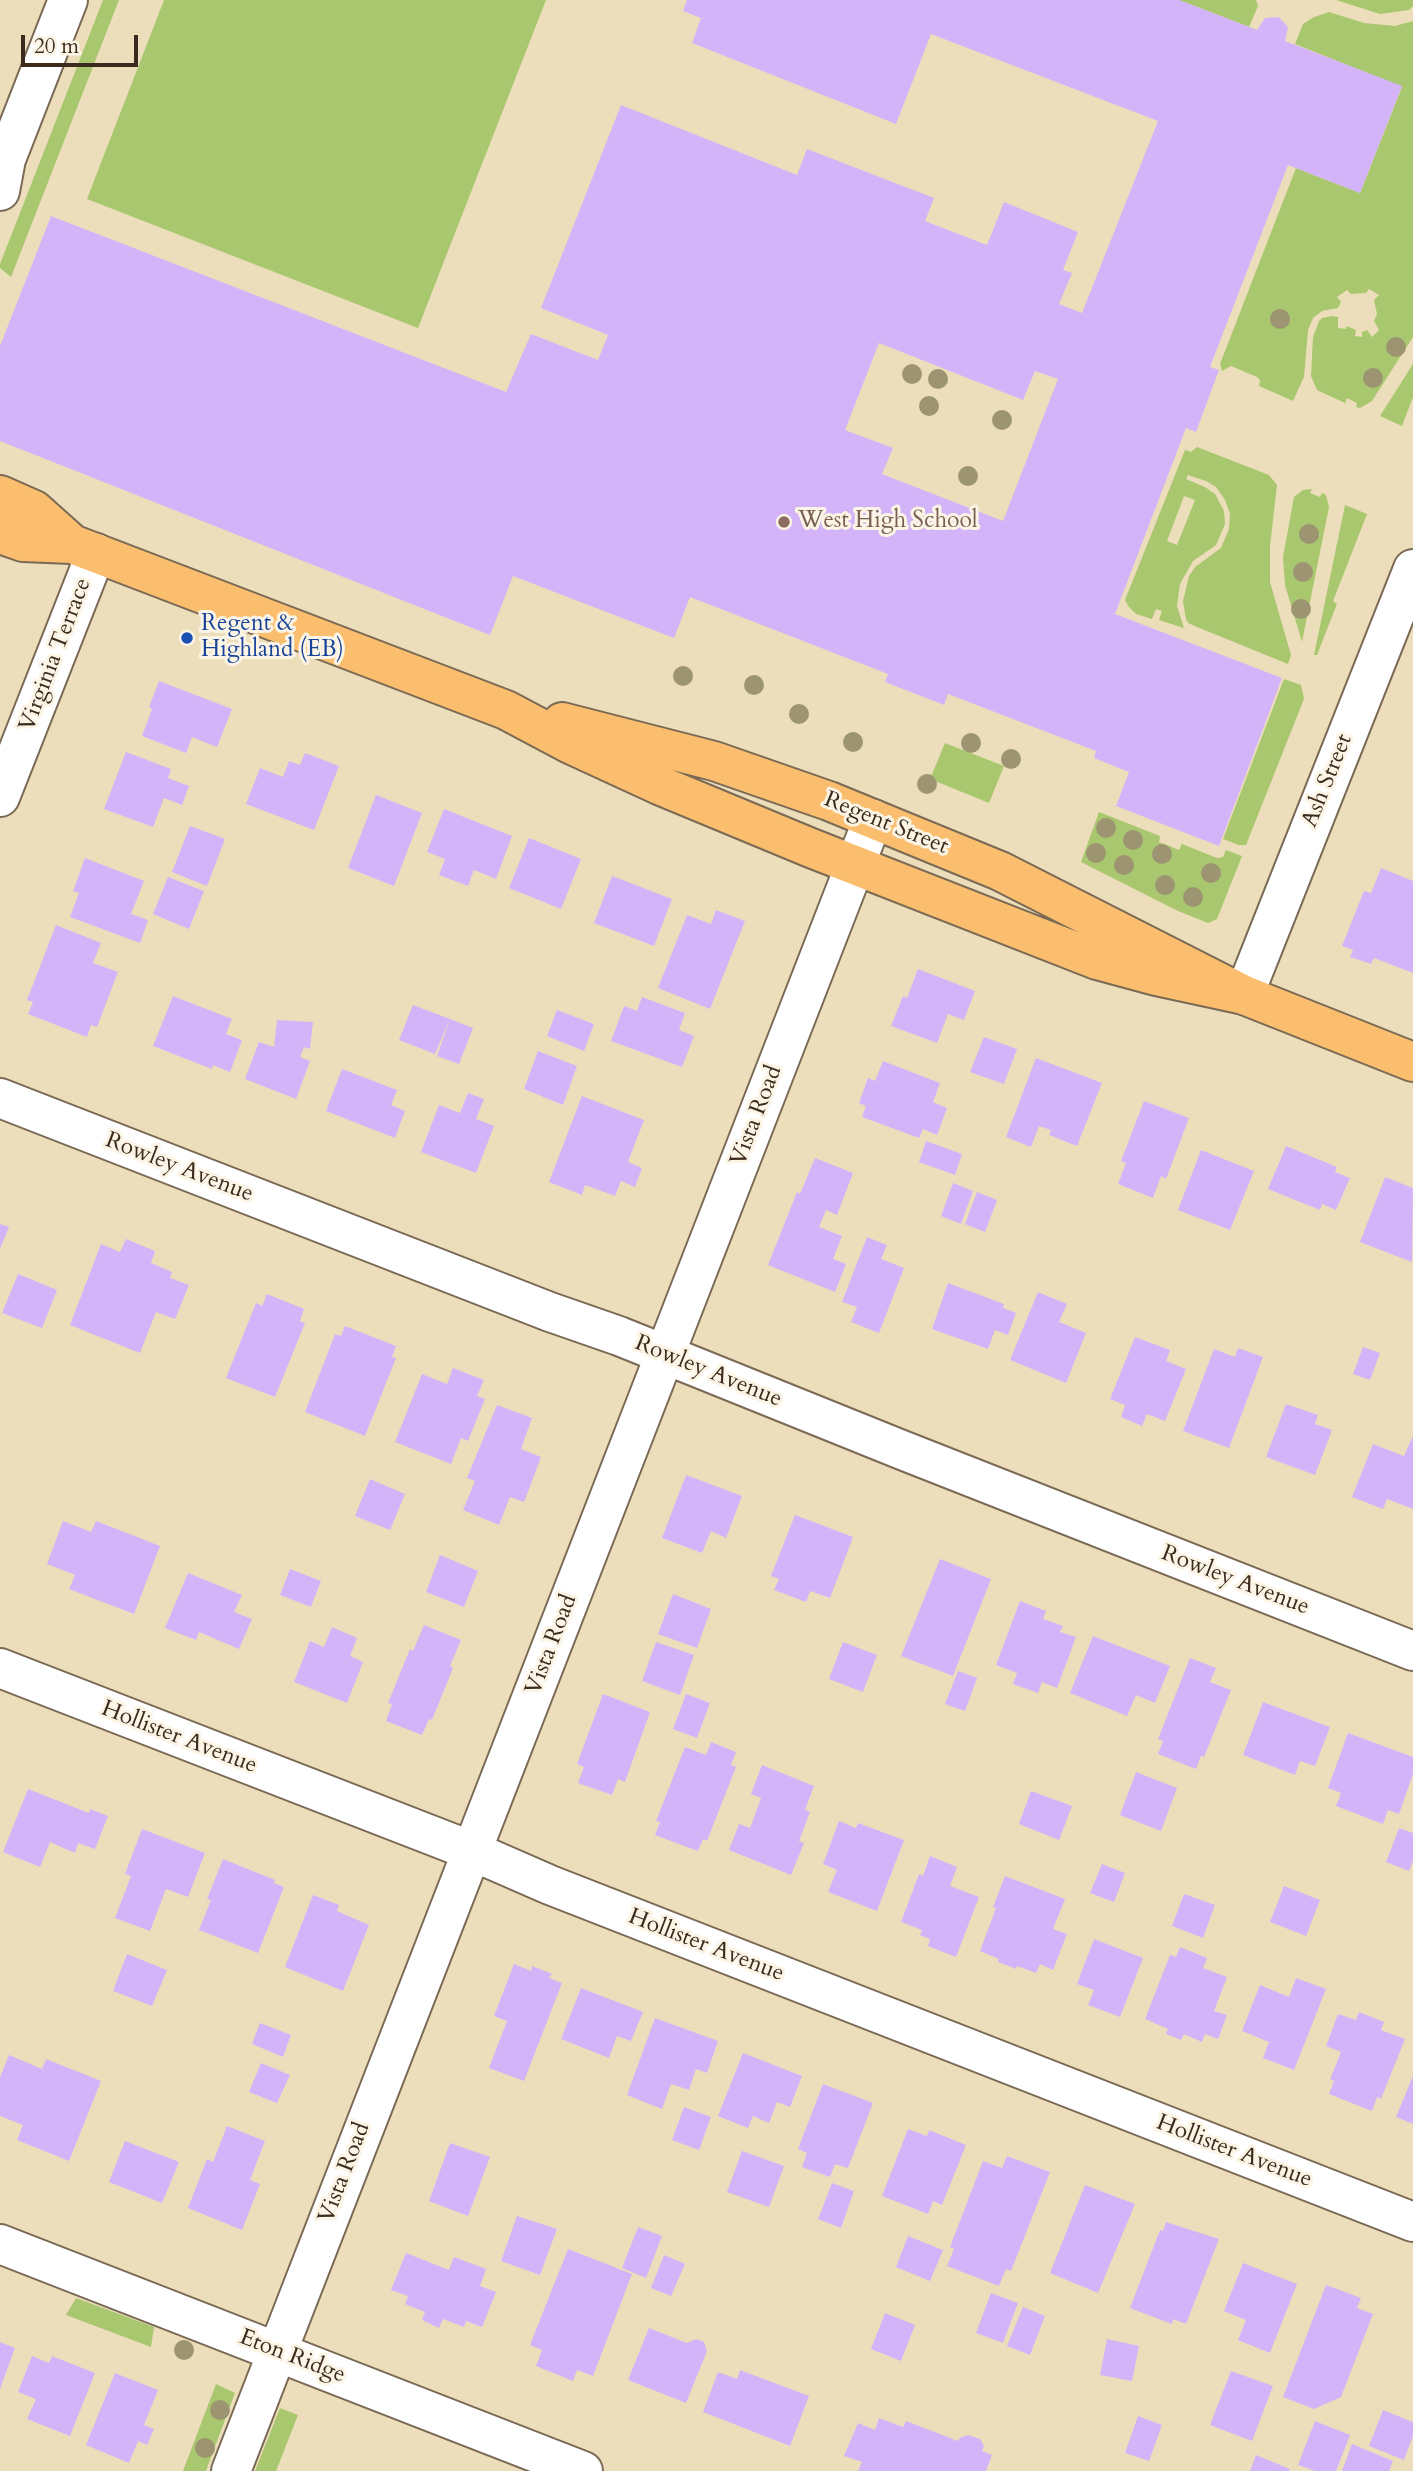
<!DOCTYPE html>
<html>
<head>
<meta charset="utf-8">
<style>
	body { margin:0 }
	#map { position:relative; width:1413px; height:2471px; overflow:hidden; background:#eddebb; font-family:Cardo,serif }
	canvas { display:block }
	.scale { position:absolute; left:21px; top:35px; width:117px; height:32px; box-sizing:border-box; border:4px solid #3b2a1e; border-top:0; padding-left:9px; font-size:21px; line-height:24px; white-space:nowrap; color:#3b2a1e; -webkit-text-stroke:5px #fcf5e5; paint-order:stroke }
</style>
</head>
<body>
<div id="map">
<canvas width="1413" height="2471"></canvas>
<div class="scale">20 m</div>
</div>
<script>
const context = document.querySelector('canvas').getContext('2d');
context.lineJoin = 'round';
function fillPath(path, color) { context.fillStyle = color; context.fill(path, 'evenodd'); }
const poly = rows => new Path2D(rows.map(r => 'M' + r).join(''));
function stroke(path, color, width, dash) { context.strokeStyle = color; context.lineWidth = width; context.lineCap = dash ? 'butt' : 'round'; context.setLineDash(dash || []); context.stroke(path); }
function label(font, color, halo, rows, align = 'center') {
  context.font = font + ' Cardo,serif'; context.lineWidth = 6; context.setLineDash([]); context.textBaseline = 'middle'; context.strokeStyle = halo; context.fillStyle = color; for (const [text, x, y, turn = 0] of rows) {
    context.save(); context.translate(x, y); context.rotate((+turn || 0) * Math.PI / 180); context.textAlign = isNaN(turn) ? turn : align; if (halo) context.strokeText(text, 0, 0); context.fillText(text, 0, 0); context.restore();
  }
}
const green = poly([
	[103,0,119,0,11,277,0,268,0,264],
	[164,0,546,0,418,328,87,199],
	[1179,0,1256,0,1258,6,1249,27],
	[1336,0,1413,0,1413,6,1409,10,1380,14],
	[1329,12,1364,23,1395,26,1413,21,1413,337,1372,401,1360,408,1356,407,1357,403,1347,398,1345,403,1317,390,1311,376,1313,337,1319,321,1322,318,1332,316,1338,317,1338,328,1346,329,1347,326,1356,330,1355,336,1362,337,1362,332,1367,330,1372,337,1379,330,1374,321,1377,314,1374,300,1379,295,1369,289,1366,293,1351,294,1347,290,1337,297,1341,302,1338,308,1322,311,1313,318,1308,330,1304,377,1293,401,1259,386,1260,380,1257,377,1231,366,1222,371,1220,364,1296,168,1360,193,1402,87,1295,44,1303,24,1314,17],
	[1413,364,1413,397,1402,426,1380,416],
	[1197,447,1269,475,1277,485,1270,546,1270,582,1291,655,1288,664,1197,627,1188,623,1186,619,1183,601,1189,576,1195,567,1221,548,1229,529,1230,514,1225,500,1216,487,1206,481,1188,475,1186,479,1205,487,1215,494,1224,511,1225,524,1216,545,1193,561,1180,584,1177,606,1184,628,1159,620,1162,611,1156,609,1152,619,1136,614,1129,607,1125,600,1185,450,1191,452],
	[1184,496,1195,500,1177,545,1167,541],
	[1312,489,1310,493,1320,497,1322,493,1326,495,1329,507,1302,642,1285,585,1283,557,1294,497,1303,490],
	[1345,505,1367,514,1333,601,1337,604,1317,655,1314,655],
	[1284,679,1301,685,1304,699,1246,845,1239,845,1223,839],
	[945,743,1004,766,989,803,930,779],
	[1099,812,1160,836,1159,842,1179,850,1182,844,1217,858,1223,857,1226,850,1242,856,1217,919,1208,923,1178,911,1081,862],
	[76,2298,154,2327,151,2347,66,2315],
	[216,2384,235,2393,210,2460,206,2471,183,2471],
	[280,2408,298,2415,276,2471,255,2471]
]);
const building = poly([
	[687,0,1179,0,1257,30,1265,18,1279,17,1288,27,1285,41,1402,86,1360,193,1288,165,1210,367,1219,370,1196,432,1186,428,1115,614,1282,678,1219,846,1116,806,1129,772,1094,758,1096,751,948,694,944,705,885,682,888,674,690,597,674,638,513,576,490,635,0,441,0,346,51,216,506,392,531,334,598,360,608,335,541,308,621,105,797,175,807,149,934,198,925,221,987,245,1004,202,1078,232,1063,270,1072,273,1059,304,1082,313,1158,121,931,34,896,124,692,43,701,18,683,11],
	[879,343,1023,400,1035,371,1058,379,1003,521,882,474,893,448,845,430],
	[159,681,232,709,217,747,192,737,186,753,142,736,152,709,149,707],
	[126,752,171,769,168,778,189,786,182,805,164,798,153,827,104,809],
	[305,753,339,766,314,830,246,804,260,768,283,777,289,761,300,765],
	[376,795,422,813,394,886,348,868],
	[444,809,512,836,496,879,474,870,468,886,439,875,445,859,427,852],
	[190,826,225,839,207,886,172,872],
	[529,838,581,859,561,909,509,888],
	[85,858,144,881,131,914,148,920,140,943,70,917,79,893,73,891],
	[1381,868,1413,881,1413,973,1374,958,1371,964,1350,957,1353,950,1342,946,1364,891,1371,893],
	[612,876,672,899,654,946,594,923],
	[168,877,204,891,189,929,153,914],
	[716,910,745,921,710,1009,658,988,687,915,711,924],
	[56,925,101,943,93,963,118,972,97,1027,91,1025,87,1037,28,1014,33,1002,27,1000],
	[918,969,975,991,964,1020,948,1014,937,1043,891,1026,903,996,907,998],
	[173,996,232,1019,226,1034,242,1040,230,1072,213,1065,212,1069,153,1046],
	[642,997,685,1013,679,1030,694,1036,682,1067,611,1041,624,1006,637,1011],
	[413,1005,450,1019,435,1054,399,1040],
	[557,1010,594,1024,584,1051,547,1036],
	[450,1019,473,1028,459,1064,437,1056],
	[277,1020,313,1022,310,1049,304,1047,300,1057,310,1061,296,1099,245,1079,259,1042,274,1047],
	[984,1037,1017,1049,1004,1084,970,1072],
	[538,1051,577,1066,563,1105,524,1089],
	[1036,1058,1102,1083,1077,1146,1049,1135,1051,1130,1039,1126,1031,1147,1006,1137],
	[883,1061,940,1083,933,1102,947,1108,937,1135,923,1129,919,1138,862,1117,866,1106,859,1103,868,1078,875,1081],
	[342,1069,397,1090,391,1105,405,1111,395,1138,326,1111],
	[468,1093,484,1099,476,1119,494,1126,476,1173,421,1152,439,1105,460,1113],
	[582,1096,644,1120,628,1162,642,1168,635,1187,621,1181,615,1196,585,1185,582,1195,549,1182],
	[1144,1101,1189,1118,1166,1179,1161,1176,1153,1198,1118,1184,1126,1163,1121,1161],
	[926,1141,962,1154,955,1175,919,1162],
	[1286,1146,1337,1167,1335,1172,1350,1178,1336,1210,1322,1204,1320,1210,1268,1189],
	[1201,1150,1254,1171,1230,1230,1178,1210],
	[815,1158,853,1173,837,1215,826,1210,819,1227,842,1236,833,1259,846,1264,835,1292,768,1265,797,1192,800,1194],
	[1385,1177,1413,1188,1412,1262,1360,1242],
	[953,1183,973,1191,961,1224,941,1216],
	[977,1192,997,1200,985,1232,965,1224],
	[0,1224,9,1227,0,1249],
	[867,1237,887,1245,881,1259,904,1268,879,1333,851,1322,857,1307,842,1302],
	[126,1239,155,1251,151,1263,172,1272,170,1278,189,1285,175,1319,156,1312,140,1353,70,1325,101,1244,120,1252],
	[18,1274,57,1290,42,1328,2,1313],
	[948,1283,1004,1304,1003,1308,1016,1313,1008,1335,995,1330,988,1349,932,1329],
	[1038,1292,1067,1304,1059,1322,1086,1333,1066,1383,1010,1360],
	[267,1294,304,1309,300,1321,305,1323,275,1397,226,1378,256,1303,262,1306],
	[345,1326,396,1346,392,1357,396,1358,365,1436,305,1412,335,1334,341,1336],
	[1135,1337,1170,1350,1166,1361,1186,1369,1165,1421,1147,1414,1142,1426,1121,1417,1125,1405,1110,1399],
	[1363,1347,1380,1353,1370,1380,1353,1374],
	[1238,1348,1263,1357,1229,1448,1183,1431,1214,1349,1235,1357],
	[453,1368,484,1380,477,1396,485,1399,468,1441,461,1438,451,1464,395,1442,422,1374,447,1384],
	[1286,1404,1318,1415,1315,1424,1332,1430,1315,1475,1266,1457],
	[497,1405,532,1418,521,1449,541,1457,524,1502,510,1497,499,1525,463,1510,475,1481,467,1478],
	[1413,1436,1413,1509,1387,1499,1383,1509,1352,1497,1373,1444,1404,1456],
	[686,1475,742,1496,726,1538,711,1531,702,1553,662,1538],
	[370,1479,405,1494,390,1530,355,1516],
	[795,1515,853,1537,830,1598,810,1591,806,1602,774,1590,779,1579,771,1576],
	[63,1521,91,1532,96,1521,160,1546,134,1614,69,1589,75,1575,47,1564],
	[440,1555,478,1571,464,1607,426,1592],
	[940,1559,991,1579,953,1676,901,1656],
	[290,1569,321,1581,311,1607,280,1595],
	[188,1573,242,1595,234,1612,252,1619,239,1649,199,1632,196,1640,165,1628],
	[673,1594,711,1609,697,1648,658,1634],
	[1020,1601,1046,1611,1043,1619,1063,1626,1060,1632,1076,1637,1057,1688,1042,1682,1038,1693,1013,1684,1017,1673,996,1665],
	[424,1625,461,1640,450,1666,453,1668,432,1720,429,1719,422,1735,386,1721,392,1704,388,1703,410,1649,413,1651],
	[332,1627,357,1638,350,1656,363,1662,347,1703,294,1682,310,1641,324,1647],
	[1093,1636,1170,1666,1155,1703,1136,1695,1127,1716,1070,1693],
	[656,1642,694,1655,680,1695,642,1681],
	[843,1642,877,1655,863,1692,829,1679],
	[1190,1658,1216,1668,1210,1682,1231,1690,1204,1757,1201,1756,1196,1769,1158,1754,1163,1741,1158,1739],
	[958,1671,977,1678,965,1711,945,1704],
	[603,1694,650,1712,625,1782,618,1779,612,1795,578,1783,584,1767,577,1764],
	[686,1694,710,1703,697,1738,673,1729],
	[1263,1702,1330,1727,1315,1766,1300,1761,1295,1775,1243,1755],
	[1348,1733,1413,1757,1413,1774,1399,1814,1388,1810,1383,1824,1336,1806,1341,1793,1328,1788],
	[711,1742,736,1752,731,1765,736,1767,707,1841,703,1839,698,1851,655,1835,660,1822,656,1821,685,1747,706,1755],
	[762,1765,814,1786,805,1810,810,1812,799,1841,804,1843,791,1875,729,1850,739,1824,750,1828,761,1798,751,1794],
	[1136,1772,1177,1788,1161,1831,1120,1815],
	[28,1789,89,1813,90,1809,108,1816,95,1849,78,1843,75,1853,50,1842,40,1867,3,1852],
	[1031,1791,1072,1806,1059,1840,1019,1824],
	[839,1821,856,1828,858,1823,904,1840,877,1911,828,1892,837,1870,823,1864],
	[1399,1828,1413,1833,1413,1861,1409,1871,1386,1862],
	[142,1829,205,1853,188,1897,166,1889,150,1931,115,1918,131,1876,125,1874],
	[930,1856,957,1867,950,1886,979,1897,956,1957,928,1946,930,1939,920,1935,922,1930,901,1922,919,1874,923,1876],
	[223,1859,275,1880,274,1883,284,1887,258,1953,199,1930,211,1900,207,1899],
	[1102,1864,1125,1873,1114,1902,1090,1893],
	[1005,1876,1065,1899,1053,1929,1067,1934,1053,1970,1040,1964,1036,1973,1017,1966,1016,1969,998,1962,999,1959,980,1951,996,1908,993,1907],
	[1284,1886,1320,1900,1306,1936,1270,1922],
	[1184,1894,1215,1905,1203,1938,1172,1926],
	[313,1895,339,1905,337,1911,369,1925,343,1991,285,1967],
	[1094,1939,1143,1958,1120,2017,1088,2005,1094,1990,1077,1984],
	[1180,1947,1207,1958,1203,1968,1227,1977,1214,2011,1227,2015,1218,2039,1205,2034,1202,2042,1184,2034,1181,2040,1166,2034,1168,2029,1145,2019,1170,1955,1176,1957],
	[127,1954,167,1970,152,2006,113,1991],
	[514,1964,531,1971,532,1966,552,1974,549,1978,562,1983,524,2081,489,2068,507,2021,494,2016],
	[1296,1978,1326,1989,1294,2070,1263,2058,1269,2042,1242,2031,1260,1985,1289,1997],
	[581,1988,643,2012,631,2041,617,2036,609,2058,561,2039],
	[1359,2012,1384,2022,1381,2030,1405,2039,1381,2099,1377,2097,1372,2111,1329,2094,1334,2081,1330,2079,1341,2052,1326,2046,1338,2014,1356,2020],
	[655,2018,718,2041,707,2073,696,2069,689,2090,671,2084,662,2109,627,2095],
	[260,2023,291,2035,283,2057,252,2044],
	[743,2053,802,2076,790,2107,777,2102,769,2123,753,2116,748,2128,718,2116],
	[9,2055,42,2069,46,2059,101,2081,69,2161,17,2140,23,2125,0,2116,0,2077],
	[261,2063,290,2075,277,2103,249,2092],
	[1413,2076,1413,2124,1396,2117],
	[823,2084,873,2103,848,2168,835,2164,830,2177,802,2167,807,2153,798,2149],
	[684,2107,711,2117,699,2150,672,2140],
	[227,2126,265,2141,250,2180,260,2184,242,2230,188,2208,207,2159,213,2162],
	[908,2129,927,2136,929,2130,966,2145,942,2205,933,2201,928,2214,882,2196],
	[125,2141,179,2162,162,2203,109,2182],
	[450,2143,490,2157,468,2216,429,2201],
	[742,2151,784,2166,769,2207,727,2192],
	[1007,2156,1050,2172,1011,2271,1006,2269,999,2286,947,2266,954,2249,950,2247,983,2161,1002,2168],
	[832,2183,854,2191,841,2228,818,2219],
	[1085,2185,1135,2204,1098,2293,1050,2273],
	[517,2216,557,2229,540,2275,501,2261],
	[1166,2222,1219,2239,1186,2324,1173,2319,1172,2324,1130,2308,1160,2230,1163,2231],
	[638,2227,662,2236,646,2278,622,2268],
	[908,2236,943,2250,930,2281,896,2267],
	[568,2249,632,2274,593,2376,577,2370,573,2381,536,2366,542,2350,530,2345],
	[406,2253,449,2270,454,2257,486,2269,480,2286,496,2292,482,2327,466,2321,464,2327,443,2319,439,2328,422,2320,425,2312,405,2304,408,2296,391,2290],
	[664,2255,685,2264,671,2296,651,2288],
	[1243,2263,1297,2284,1270,2353,1238,2340,1246,2320,1224,2311],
	[1326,2285,1361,2298,1357,2308,1373,2314,1341,2397,1314,2409,1283,2397],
	[991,2293,1018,2303,1003,2343,976,2333],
	[1023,2307,1045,2316,1030,2355,1007,2346],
	[885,2313,915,2325,901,2361,871,2349],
	[649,2328,687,2343,696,2339,704,2342,707,2351,686,2403,628,2380],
	[1107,2339,1139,2346,1132,2381,1100,2375],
	[0,2342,15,2348,0,2389],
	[32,2356,49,2363,52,2356,95,2373,70,2436,27,2419,36,2399,18,2392],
	[740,2370,809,2396,790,2446,703,2412,718,2372,737,2379],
	[1231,2371,1273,2386,1252,2441,1210,2425],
	[115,2373,158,2390,144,2425,154,2429,147,2445,138,2441,129,2463,86,2445],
	[1383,2410,1413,2422,1413,2436,1404,2460,1369,2446],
	[1138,2416,1162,2425,1149,2461,1125,2453],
	[879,2418,903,2427,906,2421,958,2441,960,2438,968,2435,980,2439,984,2446,982,2451,992,2455,986,2471,858,2471,862,2462,844,2456,858,2423,875,2430],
	[1315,2421,1350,2435,1336,2471,1315,2471,1298,2465],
	[1352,2444,1393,2461,1389,2471,1342,2471],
	[1256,2455,1290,2469,1289,2471,1250,2471]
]);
const minor = poly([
	[0,191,6,159,68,0],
	[0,797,96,553],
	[1244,995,1413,569],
	[0,1098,550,1312,619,1336,902,1450,1413,1651],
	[0,1668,472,1851,550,1885,1413,2222],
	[0,2244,583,2471],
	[231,2471,873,819]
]);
const major = poly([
	[0,495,34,510,72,544],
	[0,534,23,542,72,544,506,710,570,744,659,785,811,848,1097,960,1156,976,1244,995],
	[562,722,714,761,829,801,1000,871,1244,995,1413,1062]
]);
const trees = [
	[1280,319],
	[1396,347],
	[912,374],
	[1373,378],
	[938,379],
	[929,406],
	[1002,420],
	[968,476],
	[1309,534],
	[1303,572],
	[1301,609],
	[683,676],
	[754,685],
	[799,714],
	[853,742],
	[971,743],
	[1011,759],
	[927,784],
	[1106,828],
	[1133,840],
	[1096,853],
	[1162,854],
	[1124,865],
	[1211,873],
	[1165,885],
	[1193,897],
	[184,2350],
	[220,2410],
	[205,2448]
];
const markers = [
	[784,522,7,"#8d6e63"],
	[187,638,7,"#1a4fb4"]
];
const educationNames = [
	["West High School",798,522]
];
const transitNames = [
	["Regent &",201,625],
	["Highland (EB)",201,651]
];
const streetNames = [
	["Virginia Terrace",56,655,-69],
	["Ash Street",1328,781,-68],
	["Regent Street",886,824,22],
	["Vista Road",757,1116,-69],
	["Rowley Avenue",179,1168,21],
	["Rowley Avenue",708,1372,22],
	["Rowley Avenue",1235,1581,21],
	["Vista Road",552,1645,-69],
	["Hollister Avenue",179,1738,21],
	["Hollister Avenue",706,1946,21],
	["Hollister Avenue",1234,2152,21],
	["Vista Road",345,2173,-69],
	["Eton Ridge",292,2357,21]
];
fillPath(green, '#a8c76f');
fillPath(building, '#d3b4f9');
stroke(minor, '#796955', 42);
stroke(major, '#796955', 42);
stroke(minor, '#fff', 38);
stroke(major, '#fabe6e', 38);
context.fillStyle = '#9d9572';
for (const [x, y] of trees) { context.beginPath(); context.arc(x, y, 10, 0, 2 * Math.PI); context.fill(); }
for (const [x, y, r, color] of markers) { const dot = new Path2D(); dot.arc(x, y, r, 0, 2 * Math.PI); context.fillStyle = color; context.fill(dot); stroke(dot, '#fcf5e5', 2.5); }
label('23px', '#785e54', '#fcf5e5', educationNames, 'left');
label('23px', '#164399', '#fcf5e5', transitNames, 'left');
label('23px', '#3b2a1e', '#fcf5e5', streetNames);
</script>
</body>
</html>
